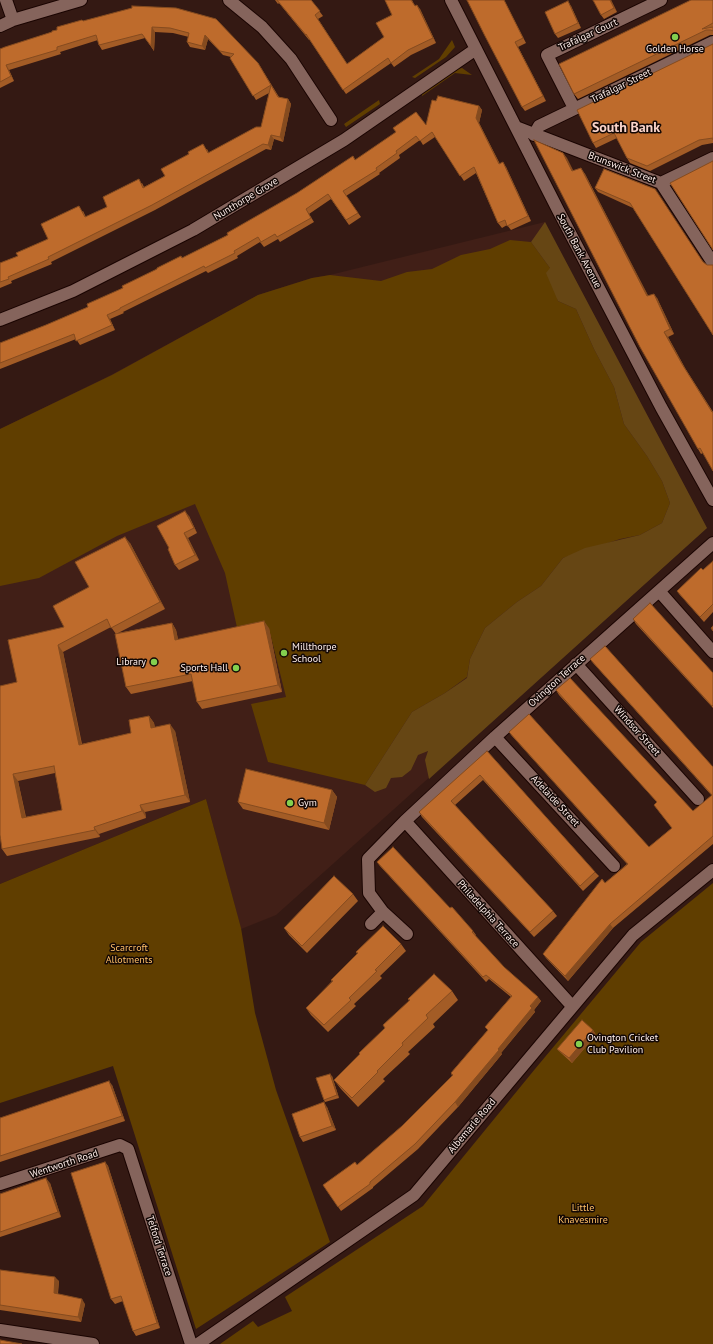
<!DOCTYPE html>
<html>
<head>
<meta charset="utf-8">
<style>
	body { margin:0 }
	canvas { display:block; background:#341913 }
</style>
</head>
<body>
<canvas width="713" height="1344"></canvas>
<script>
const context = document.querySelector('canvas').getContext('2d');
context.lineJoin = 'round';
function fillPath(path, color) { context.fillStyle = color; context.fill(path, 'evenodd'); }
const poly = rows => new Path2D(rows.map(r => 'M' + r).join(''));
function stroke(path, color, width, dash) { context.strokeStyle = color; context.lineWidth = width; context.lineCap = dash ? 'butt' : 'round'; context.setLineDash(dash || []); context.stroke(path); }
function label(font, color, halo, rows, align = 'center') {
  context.font = font + ' "PT Sans",sans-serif'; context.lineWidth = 3; context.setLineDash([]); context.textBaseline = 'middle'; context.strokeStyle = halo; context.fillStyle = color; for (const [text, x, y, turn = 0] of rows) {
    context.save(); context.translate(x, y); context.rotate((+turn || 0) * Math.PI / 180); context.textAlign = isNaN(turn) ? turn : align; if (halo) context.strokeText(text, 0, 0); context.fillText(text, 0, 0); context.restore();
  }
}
const built = poly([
	[545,222,707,528,276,915,241,929,206,799,0,884,0,429,111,375,258,295,312,278,330,275]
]);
const green = poly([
	[452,40,455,47,446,57,415,78,412,77,439,59],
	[462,68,472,75,455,73,422,96,422,92,457,69],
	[379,100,380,104,346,127,344,124],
	[510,240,531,242,550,268,558,301,576,309,594,349,614,387,624,424,647,456,662,481,670,503,662,523,640,535,620,539,563,558,541,586,517,602,485,628,470,659,467,677,445,693,412,712,365,785,268,762,251,704,286,697,269,629,238,632,225,573,195,504,117,536,39,578,0,586,0,429,112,375,258,295,312,278,330,275,381,281,407,272,432,269,461,255,490,249],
	[206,799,241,928,255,1013,276,1090,330,1242,196,1329,113,1066,0,1103,0,884],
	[713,883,713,1344,220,1344,253,1321,258,1327,292,1311,285,1297,423,1206,535,1069,641,942]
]);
const forest = poly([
	[545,222,707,528,429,779,425,760,428,751,418,755,411,770,402,777,391,778,386,788,375,792,365,785,412,712,445,693,467,678,470,659,485,628,517,602,541,586,563,558,585,548,640,535,662,523,670,503,662,481,647,456,624,424,614,387,594,349,576,309,558,301,546,273,550,268,531,242]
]);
const minor = poly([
	[6,0,13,20],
	[229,0,262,27,291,59,331,120],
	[451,0,558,210,661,407,713,500],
	[0,26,13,20,81,0],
	[574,108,547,55,661,0],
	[516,127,661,183,713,263],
	[534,135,539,126,713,42],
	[661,183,713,158],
	[0,320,73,291,193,230,344,140,476,49],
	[659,591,713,652],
	[576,664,698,799],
	[495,737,614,866],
	[405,821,572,1006],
	[371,924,383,912],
	[407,934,383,912,369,893,368,859,405,821,495,737,713,543],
	[0,1184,120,1145,128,1149,191,1344],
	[0,1330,93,1344],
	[198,1344,414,1195,633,935,713,870]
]);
const wall = poly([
	[275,0,311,0,323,16,318,19,347,64,384,37,392,15,385,0,412,0,415,6,420,9,436,43,411,55,394,67,391,63,346,94,309,39,309,40,279,3,278,4],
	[504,0,526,43,518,47,546,101,525,111,522,107],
	[611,0,617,12,604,19,601,15],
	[713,0,713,35,710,35,578,99,574,94],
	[571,6,581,28,558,38,555,34],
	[176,8,258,63,279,97,288,99,291,104,283,142,274,139,271,150,266,149,155,210,51,262,52,264,11,281,12,283,0,288,0,263,18,256,48,239,83,211,86,217,107,207,142,183,144,187,165,176,207,149,209,153,261,127,269,93,256,100,231,57,223,55,208,39,205,50,190,47,187,42,189,37,173,33,155,32,154,51,145,38,102,50,99,45,98,40,60,52,61,54,9,70,14,81,0,88,0,49,52,32,82,20,83,21],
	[713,44,713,143,702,145,650,171,630,163,627,158,617,138,596,148,593,143],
	[436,101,479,106,482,110,479,123,500,164,506,167,531,221,511,230,507,225,502,228,498,223,476,173,464,181,435,137,423,145,420,140,399,155,400,158,379,173,380,174,346,196,361,217,349,225,331,199,309,214,314,222,280,242,278,239,264,247,260,242,237,256,238,258,208,273,206,271,123,312,124,313,110,319,115,330,80,345,76,339,0,369,0,343,46,325,88,307,123,288,228,235,355,160,426,125],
	[567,158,573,171,582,170,585,174,648,296,657,298,674,334,668,337,685,368,713,412,703,453,701,454,698,449],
	[604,169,707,265,713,335,633,208,598,192,595,188],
	[189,516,197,533,188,538,199,560,179,570,175,565],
	[130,543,165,609,118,633,172,623,176,630,178,640,269,628,282,692,202,709,197,702,193,681,131,694,126,687,116,634,111,627,63,652,82,744,131,733,149,716,154,723,155,728,175,731,190,802,145,812,146,818,99,834,100,837,7,856,2,849,17,682,64,627,89,587],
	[55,773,62,810,26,817,18,781],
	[713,561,713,612,704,622,680,595,677,591,703,570],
	[633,619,713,673,713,708,636,624],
	[590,659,713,767,713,844,613,928,568,981,546,958,543,954,605,883,627,864,512,736,509,732,649,847,672,828,654,805,657,802,559,695,556,690,693,811,712,796,594,664],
	[487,751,595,872,599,876,583,891,483,780,455,805,553,911,557,916,534,937,422,817,419,812],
	[332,790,337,797,329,830,243,809,238,802],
	[377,862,450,908,473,931,476,935,475,936,504,967,541,1001,534,1010,535,1012,501,1053,502,1054,458,1107,418,1149,373,1187,373,1188,341,1211,323,1185,357,1165,402,1126,452,1076,451,1073,488,1030,485,1027,511,997,489,979,486,982,380,866],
	[353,894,358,901,307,953,289,935,284,928],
	[401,944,406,951,380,976,382,978,354,1004,356,1006,328,1032,311,1015,306,1008,332,981,331,980,357,954,356,952],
	[452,991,458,1000,433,1024,435,1027,408,1052,410,1054,383,1079,385,1081,358,1107,341,1089,334,1080,385,1028,409,1001,408,999],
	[593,1030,596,1035,572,1063,561,1053,557,1049],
	[332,1076,339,1098,325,1102,324,1100],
	[112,1085,125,1121,0,1162,0,1118],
	[327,1107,336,1130,303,1142,300,1137],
	[105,1162,108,1166,160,1328,136,1336,133,1331,123,1301,115,1304,111,1299],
	[50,1183,61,1217,0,1237,0,1194],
	[0,1270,59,1281,58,1294,85,1304,81,1322,0,1310]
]);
const shadedWall = poly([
	[610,0,611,0,617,12,614,8],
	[568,1,571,6,581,28,578,23],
	[417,5,420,9,436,43,433,38],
	[152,27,155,32,154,51,151,46],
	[205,35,208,39,205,50,202,46],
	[515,42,518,47,546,101,543,96],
	[6,65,9,70,14,81,11,76],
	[288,99,291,104,283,142,280,137],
	[479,106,482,110,479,123,502,169,499,164,476,118],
	[271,135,274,139,271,150,268,145],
	[563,153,567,158,576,176,572,171],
	[503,162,506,167,531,221,528,216],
	[582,170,585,174,651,301,647,296],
	[654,294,657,298,674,334,670,329],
	[107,315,110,319,115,330,112,325],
	[664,332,668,337,685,368,682,364],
	[185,511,189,516,197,533,194,528],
	[184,533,188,538,199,560,195,555],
	[125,537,130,543,165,609,160,602],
	[264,621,269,628,282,692,278,685],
	[172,623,176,630,180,647,175,640],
	[58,645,63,652,83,752,79,745],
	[149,716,154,723,156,735,151,728],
	[170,724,175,731,190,802,185,795],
	[13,774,18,781,27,824,22,818],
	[332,790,337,797,329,830,324,823],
	[140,805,145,812,146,818,142,811],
	[94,827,99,834,100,837,95,830],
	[610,924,613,928,568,981,565,976],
	[538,997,541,1001,534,1010,535,1012,501,1053,502,1054,458,1107,455,1102],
	[593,1030,596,1035,572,1063,569,1058],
	[330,1074,332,1076,339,1098,337,1095],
	[109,1081,112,1085,125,1121,122,1116],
	[324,1102,327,1107,336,1130,332,1126],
	[105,1162,108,1166,160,1328,157,1323],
	[46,1178,50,1183,61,1217,58,1212],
	[55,1277,59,1281,57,1297,54,1293],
	[82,1299,85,1304,81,1322,78,1317]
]);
const building = poly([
	[277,0,311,0,320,11,315,15,347,64,384,37,376,23,392,15,385,0,411,0,415,6,417,5,433,38,408,50,391,63,388,58,343,90,306,34,306,35,277,0],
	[467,0,504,0,523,38,515,42,543,96,522,107,485,36,467,0],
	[593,0,610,0,614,8,601,15,593,0],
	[691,0,713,0,713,23,702,29,713,27,713,31,711,30,706,30,574,94,559,64,691,0],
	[568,1,578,23,555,34,545,12,568,1],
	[132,6,176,8,216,19,258,63,278,97,288,99,280,137,271,135,268,145,263,144,152,205,48,257,49,259,8,277,9,279,0,282,0,263,18,256,16,253,48,239,41,224,79,206,85,217,107,207,103,197,139,179,143,188,165,176,161,169,189,154,188,152,203,144,208,153,256,127,261,127,271,85,253,96,230,58,234,54,220,51,205,35,202,46,187,42,189,33,170,28,152,27,151,46,142,34,99,45,96,35,57,47,57,50,6,65,11,76,0,82,0,49,5,47,52,32,52,31,57,30,57,27,82,20,83,21,132,8,132,6],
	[713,44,713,140,713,138,699,140,647,166,627,158,614,133,593,143,577,110,713,44],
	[438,96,479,106,476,118,499,164,503,162,528,216,507,226,505,220,498,223,474,167,460,176,432,132,420,141,416,136,396,151,397,153,376,168,377,170,343,191,358,213,346,220,328,194,306,209,311,218,277,237,275,234,261,242,258,237,234,251,235,253,205,268,204,266,120,308,120,309,107,315,112,325,76,341,74,334,0,363,0,343,46,325,88,307,87,304,123,288,122,286,157,269,157,268,181,256,182,258,228,235,227,233,297,193,353,156,355,160,396,132,393,128,416,112,426,125,432,100,436,101,438,96],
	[534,140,563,153,572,171,581,168,582,170,647,296,654,294,670,329,664,332,682,364,712,412,713,412,713,471,700,448,698,449,640,347,534,140],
	[713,161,713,250,670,183,713,161],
	[604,169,655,189,703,262,707,265,713,265,713,335,630,203,595,188,604,169],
	[185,511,194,528,184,533,195,555,175,565,168,549,169,548,157,526,185,511],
	[125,537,160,602,111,628,107,619,58,645,79,745,131,733,129,720,149,716,151,728,170,724,185,795,140,805,142,811,94,827,95,830,2,849,0,835,0,686,17,682,8,640,64,627,53,606,89,587,75,562,125,537],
	[54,766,62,810,22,818,13,774,54,766],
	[713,561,713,604,700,617,677,591,701,568,703,570,713,561],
	[650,603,713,673,713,705,712,706,633,619,650,603],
	[264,621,278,685,197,702,191,674,126,687,115,634,172,623,175,640,264,621],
	[713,626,713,631,711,628,713,626],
	[605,646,713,767,713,836,610,924,565,976,543,954,602,879,605,883,628,864,509,732,529,714,649,847,672,828,654,805,657,802,556,690,570,678,693,811,712,795,590,659,605,646],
	[487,751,595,872,580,886,480,775,451,801,553,911,530,932,419,812,487,751],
	[246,769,332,790,324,823,238,802,246,769],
	[393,847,450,908,452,907,473,931,472,932,504,967,538,997,530,1006,532,1008,498,1049,499,1050,455,1102,415,1144,370,1182,370,1184,338,1207,323,1185,355,1162,357,1165,402,1126,453,1075,451,1073,488,1030,485,1027,512,996,486,975,483,977,377,862,393,847],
	[334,876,353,894,302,946,284,928,334,876],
	[383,926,401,944,375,970,377,971,349,998,351,1000,324,1025,306,1008,333,981,331,980,358,953,356,952,383,926],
	[434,974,452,991,426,1015,428,1018,402,1043,403,1045,377,1071,378,1072,352,1098,334,1080,360,1054,359,1053,385,1028,383,1025,410,1000,408,999,434,974],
	[582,1020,593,1030,569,1058,557,1049,582,1020],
	[330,1074,337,1095,324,1100,316,1078,330,1074],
	[109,1081,122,1116,0,1156,0,1118,109,1081],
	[324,1102,332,1126,300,1137,292,1114,324,1102],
	[105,1162,157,1323,133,1331,121,1296,111,1299,71,1173,105,1162],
	[46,1178,58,1212,0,1232,0,1194,46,1178],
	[0,1270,55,1277,54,1293,82,1299,78,1317,0,1305,0,1270],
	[0,1340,22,1344,0,1344,0,1340]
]);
const markers = [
	[675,37,4,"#83d04f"],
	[284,653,4,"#83d04f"],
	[154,662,4,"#83d04f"],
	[236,668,4,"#83d04f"],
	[290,803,4,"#83d04f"],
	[579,1044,4,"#83d04f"]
];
const streetNames = [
	["Trafalgar Court",588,35,-25],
	["Trafalgar Street",621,86,-26],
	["Brunswick Street",622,168,21],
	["Nunthorpe Grove",246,199,-31],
	["South Bank Avenue",579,251,62],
	["Ovington Terrace",557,681,-42],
	["Windsor Street",637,731,48],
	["Adelaide Street",555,801,47],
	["Philadelphia Terrace",488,914,48],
	["Albemarle Road",472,1126,-50],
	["Wentworth Road",64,1164,-18],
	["Telford Terrace",159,1246,72]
];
const poiNames = [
	["Golden Horse",675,49,"center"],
	["Millthorpe",292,647],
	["School",292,659],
	["Library",146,662,"right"],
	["Sports Hall",228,668,"right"],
	["Gym",298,803],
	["Ovington Cricket",587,1038],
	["Club Pavilion",587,1050]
];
const parkNames = [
	["Scarcroft",129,948],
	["Allotments",129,960],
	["Little",583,1208],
	["Knavesmire",583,1220]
];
const districtNames = [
	["South Bank",626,128]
];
fillPath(built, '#411f17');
fillPath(green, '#603e00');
fillPath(forest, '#664614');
stroke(minor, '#1a0401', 14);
stroke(minor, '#85645c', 12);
fillPath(wall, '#a35c26');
fillPath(shadedWall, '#854b1f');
fillPath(building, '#be6b2c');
stroke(building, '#854b1f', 1);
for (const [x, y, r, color] of markers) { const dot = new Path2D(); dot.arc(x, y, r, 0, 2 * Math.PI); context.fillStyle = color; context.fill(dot); stroke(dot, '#130805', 1.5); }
label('10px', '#ffefeb', '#130805', streetNames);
label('10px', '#ffefeb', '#130805', poiNames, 'left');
label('10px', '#ffc068', '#130805', parkNames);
label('bold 14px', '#fad4ca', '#130805', districtNames);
</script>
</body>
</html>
